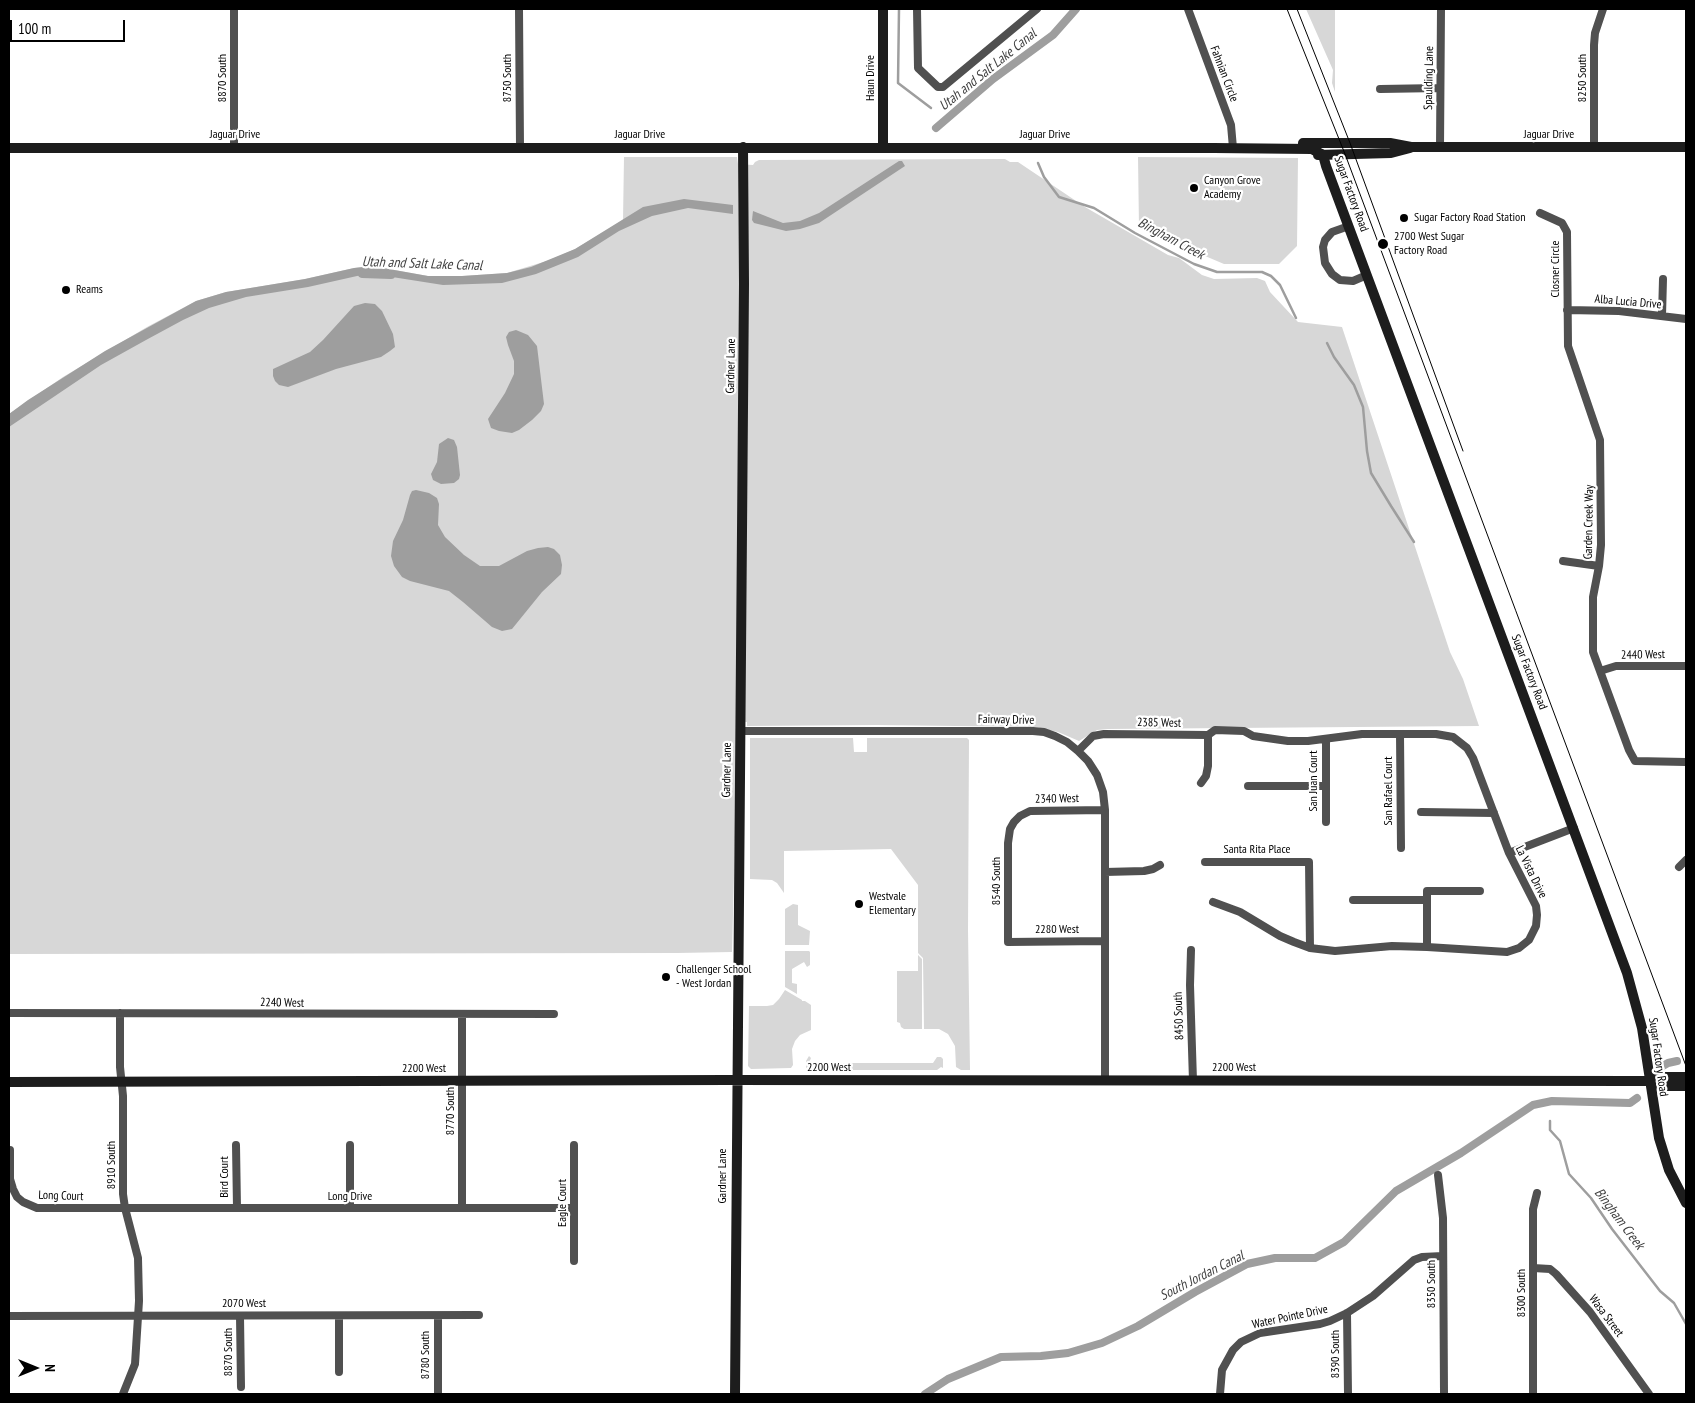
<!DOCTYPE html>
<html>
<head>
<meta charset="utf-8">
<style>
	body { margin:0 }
	#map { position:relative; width:1695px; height:1403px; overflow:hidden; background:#fff; font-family:"PT Sans Narrow",sans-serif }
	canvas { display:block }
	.frame { position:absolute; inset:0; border:10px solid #000; pointer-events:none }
	.north { position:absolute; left:10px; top:1343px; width:50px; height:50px; -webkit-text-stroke:4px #fff; paint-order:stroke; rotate:90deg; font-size:14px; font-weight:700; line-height:20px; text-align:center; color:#000 }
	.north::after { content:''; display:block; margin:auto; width:18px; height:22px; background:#000; clip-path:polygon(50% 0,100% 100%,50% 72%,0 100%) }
	.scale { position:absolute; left:10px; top:20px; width:115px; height:22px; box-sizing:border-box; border:2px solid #000; border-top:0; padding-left:6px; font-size:15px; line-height:18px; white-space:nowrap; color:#000; -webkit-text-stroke:4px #fff; paint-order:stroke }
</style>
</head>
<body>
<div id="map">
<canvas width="1695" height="1403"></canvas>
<div class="frame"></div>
<div class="north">N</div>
<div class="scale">100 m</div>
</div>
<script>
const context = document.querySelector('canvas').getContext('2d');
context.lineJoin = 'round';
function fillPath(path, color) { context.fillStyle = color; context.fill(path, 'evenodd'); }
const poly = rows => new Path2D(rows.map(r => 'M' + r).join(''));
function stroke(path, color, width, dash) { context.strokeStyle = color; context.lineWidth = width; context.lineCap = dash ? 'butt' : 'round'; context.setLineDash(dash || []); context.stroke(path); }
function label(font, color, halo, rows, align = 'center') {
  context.font = font + ' "PT Sans Narrow",sans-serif'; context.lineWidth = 4.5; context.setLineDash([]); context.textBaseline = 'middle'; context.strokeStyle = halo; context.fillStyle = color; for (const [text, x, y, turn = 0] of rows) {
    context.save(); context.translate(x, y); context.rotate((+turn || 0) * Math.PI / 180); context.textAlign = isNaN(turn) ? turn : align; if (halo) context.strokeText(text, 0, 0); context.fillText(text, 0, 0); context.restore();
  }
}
const green = poly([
	[1306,9,1335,9,1335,92,1332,83,1333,70],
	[624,157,737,157,738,164,753,165,755,162,759,160,1005,159,1010,162,1018,162,1085,207,1168,255,1179,258,1202,275,1214,279,1257,278,1265,281,1270,292,1298,322,1342,327,1450,652,1463,679,1479,726,1108,729,1097,730,1079,741,1058,732,1036,727,877,725,747,726,747,722,738,722,732,952,677,953,9,954,9,414,63,377,147,327,196,301,226,292,305,279,354,268,372,266,428,276,462,276,507,273,550,260,575,249,623,221],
	[1138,157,1298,158,1297,246,1279,264,1224,264,1139,228],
	[750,738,853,738,854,752,867,752,867,738,967,738,969,740,968,930,970,1070,961,1070,956,1067,955,1046,948,1034,939,1029,924,1029,923,958,918,953,918,885,891,849,784,851,784,893,777,883,772,880,750,879],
	[793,904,798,905,798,925,810,931,809,945,785,945,785,909],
	[785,951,809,951,810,952,810,965,807,967,804,962,792,969,792,983,797,984,797,994,785,987],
	[918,955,922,959,922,1029,904,1029,901,1027,900,1023,897,1022,897,971,918,971],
	[785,990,802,1000,802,1001,805,1001,811,1005,811,1030,800,1035,795,1041,792,1049,793,1065,791,1068,751,1069,748,1066,749,1006,767,1006,773,1005,779,999],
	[809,1056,811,1058,809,1063,933,1063,937,1057,941,1057,943,1059,943,1068,941,1067,937,1070,813,1070,808,1067,806,1068,806,1061]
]);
const water = poly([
	[899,161,902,161,905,166,819,223,800,229,786,231,754,223,752,220,753,211,783,223,800,221,819,213],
	[684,199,733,205,733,214,688,208,652,216,619,231,578,257,536,274,502,283,443,285,373,274,357,276,308,287,246,297,209,308,183,320,146,340,101,365,9,427,9,414,28,400,105,351,196,301,226,292,305,279,354,268,372,266,428,276,462,276,507,273,531,267,575,249,643,207],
	[365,303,375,304,382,311,393,334,395,347,390,351,381,357,336,369,288,387,279,385,275,381,273,376,273,369,310,352,323,340,354,306],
	[516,330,528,335,537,346,544,404,541,411,532,420,519,430,512,433,499,431,491,428,488,419,505,393,514,374,514,361,508,345,506,337,509,332],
	[448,438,454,440,457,447,460,475,459,479,454,483,441,484,433,480,431,474,437,462,439,444],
	[416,490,429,493,437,498,439,504,438,525,445,537,464,555,480,566,499,566,527,551,538,548,548,547,554,549,560,555,562,565,561,574,542,592,512,629,502,631,492,627,463,602,449,591,410,581,402,577,394,566,391,556,393,541,403,520,410,495,412,491]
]);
const stream = poly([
	[899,9,898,83,931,108],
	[1038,163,1044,177,1059,197,1094,208,1135,233,1194,264,1217,272,1262,272,1271,276,1280,285,1296,318],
	[1327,343,1334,357,1354,385,1363,407,1367,451,1371,473,1391,506,1414,542],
	[1550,1121,1550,1130,1560,1141,1569,1174,1591,1198,1612,1229,1660,1291,1674,1303,1686,1324]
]);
const canal = poly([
	[936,128,993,79,1053,35,1076,9],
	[362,274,391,275],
	[1661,1067,1668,1063,1677,1061],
	[925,1394,948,1379,1001,1357,1041,1356,1068,1353,1102,1343,1138,1326,1195,1292,1247,1264,1275,1258,1315,1258,1344,1242,1396,1191,1461,1153,1533,1105,1552,1101,1630,1103,1637,1098]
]);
const street = poly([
	[234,9,234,147],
	[519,9,520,147],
	[917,9,918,68,938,87,943,87,1037,9],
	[1188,9,1231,125,1233,148],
	[1380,89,1440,88],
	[1440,147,1441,9],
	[1594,148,1594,45,1595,33,1603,9],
	[1540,213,1562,223,1567,232,1568,346,1600,440,1601,545,1599,566,1593,597,1593,652,1629,750,1635,761,1686,762],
	[1349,226,1332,232,1325,240,1323,247,1325,263,1332,274,1340,280,1353,281,1367,275],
	[1567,310,1619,311,1686,319],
	[1662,316,1663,279],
	[1563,561,1599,566],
	[1600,671,1616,666,1686,666],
	[740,731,1033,731,1044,732,1055,736,1067,742,1078,751,1088,761,1097,775,1103,792,1105,810,1105,1081],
	[1400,734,1401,848],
	[1326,739,1326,822],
	[1078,751,1093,736,1104,734,1208,735,1215,730,1244,731,1253,736,1288,741,1308,741,1362,734,1436,734,1453,737,1467,748,1473,758,1509,853,1536,906,1537,915,1536,926,1529,940,1519,948,1507,952,1427,947,1392,946,1335,951,1310,948,1294,942,1280,936,1240,912,1213,902],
	[1201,783,1206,776,1208,766,1208,735],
	[1248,786,1326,786],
	[1421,812,1494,813],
	[1509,853,1574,828],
	[1205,862,1309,862,1310,948],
	[1679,867,1686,860],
	[1105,872,1144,871,1153,869,1160,865],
	[1353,900,1427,900],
	[1105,941,1008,942,1008,843,1010,829,1014,822,1020,816,1030,811,1105,810],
	[1427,947,1427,891,1480,891],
	[1191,950,1190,985,1193,1081],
	[9,1013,554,1014],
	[120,1013,120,1067,123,1096,123,1194,125,1208,138,1258,139,1301,135,1364,123,1394],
	[462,1014,462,1208],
	[236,1145,237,1208],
	[350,1145,350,1208],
	[10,1150,10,1179,13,1189,17,1197,23,1202,37,1208,574,1208],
	[1438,1175,1443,1218,1444,1394],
	[574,1261,574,1145],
	[1533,1268,1550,1269,1556,1274,1590,1312,1649,1394],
	[1347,1313,1348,1394],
	[9,1316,479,1315],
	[240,1316,241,1387],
	[339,1316,339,1372],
	[438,1316,438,1394],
	[1220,1394,1222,1370,1233,1350,1241,1342,1260,1333,1320,1324,1330,1321,1347,1313,1373,1296,1414,1260,1422,1257,1443,1256],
	[1533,1394,1533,1209,1537,1193]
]);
const secondary = poly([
	[883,9,883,148],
	[1303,143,1390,143,1411,147,1686,147],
	[9,148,1214,148,1312,149,1323,155],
	[1318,155,1391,153,1410,148],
	[1323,155,1326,166,1627,973,1642,1028,1659,1138,1669,1170,1686,1203],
	[1649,1081,1662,1086,1686,1086],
	[9,1082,728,1080,1638,1081,1649,1081,1661,1077,1686,1077],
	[735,1394,744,284,743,147]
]);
const tram = poly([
	[1287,9,1345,154,1686,1066],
	[1297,9,1350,143,1463,451]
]);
const markers = [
	[1194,188,5,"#000"],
	[1404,218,5,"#000"],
	[1383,244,6,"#000"],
	[66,290,5,"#000"],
	[859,904,5,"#000"],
	[666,977,5,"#000"]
];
const streetNames = [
	["Fahnian Circle",1224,74,69],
	["8870 South",223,78,-90],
	["8750 South",508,78,-90],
	["Haun Drive",871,78,-90],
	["Spaulding Lane",1429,78,-89],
	["8250 South",1583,78,-90],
	["Jaguar Drive",235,135],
	["Jaguar Drive",640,135],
	["Jaguar Drive",1045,135],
	["Jaguar Drive",1549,135],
	["Sugar Factory Road",1351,194,70],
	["Closner Circle",1556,269,-90],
	["Alba Lucia Drive",1628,302,5],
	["Gardner Lane",731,366,-89],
	["Garden Creek Way",1589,522,-89],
	["2440 West",1643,655,-1],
	["Sugar Factory Road",1529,672,69],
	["Fairway Drive",1006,720,1],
	["2385 West",1159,723,1],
	["Gardner Lane",727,770,-89],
	["San Juan Court",1314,781,-90],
	["San Rafael Court",1389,791,-90],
	["2340 West",1057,799,-1],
	["Santa Rita Place",1257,850],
	["La Vista Drive",1531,872,64],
	["8540 South",997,881,-90],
	["2280 West",1057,930],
	["2240 West",282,1003,1],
	["8450 South",1179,1016,-92],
	["Sugar Factory Road",1658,1057,82],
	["2200 West",829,1068],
	["2200 West",1234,1068],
	["2200 West",424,1069],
	["8770 South",451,1111,-90],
	["8910 South",112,1165,-90],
	["Gardner Lane",723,1176,-90],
	["Bird Court",225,1177,-90],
	["Long Court",61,1196,2],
	["Long Drive",350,1197],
	["Eagle Court",563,1203,-90],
	["8350 South",1432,1284,-90],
	["8300 South",1522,1293,-90],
	["2070 West",244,1304],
	["Wasa Street",1606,1316,53],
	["Water Pointe Drive",1290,1317,-12],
	["8870 South",229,1352,-90],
	["8390 South",1336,1354,-90],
	["8780 South",426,1355,-90]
];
const poiNames = [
	["Canyon Grove",1204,181],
	["Academy",1204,195],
	["Sugar Factory Road Station",1414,218],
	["2700 West Sugar",1394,237],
	["Factory Road",1394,251],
	["Reams",76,290],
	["Westvale",869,897],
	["Elementary",869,911],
	["Challenger School",676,970],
	["- West Jordan",676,984]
];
const waterNames = [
	["Utah and Salt Lake Canal",988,70,-39],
	["Bingham Creek",1171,239,28],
	["Utah and Salt Lake Canal",422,264,2],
	["Bingham Creek",1619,1219,53],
	["South Jordan Canal",1202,1276,-27]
];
fillPath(green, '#d7d7d7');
fillPath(water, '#9e9e9e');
stroke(stream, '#9e9e9e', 2.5);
stroke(canal, '#9e9e9e', 8);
stroke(street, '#505050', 8);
stroke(secondary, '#1d1d1d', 10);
stroke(tram, '#000', 1);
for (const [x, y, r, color] of markers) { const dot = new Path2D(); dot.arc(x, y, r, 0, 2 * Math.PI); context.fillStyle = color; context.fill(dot); stroke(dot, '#fff', 2); }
label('12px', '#000', '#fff', streetNames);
label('12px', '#000', '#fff', poiNames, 'left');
label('italic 14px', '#3f3f3f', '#fff', waterNames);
</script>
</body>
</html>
